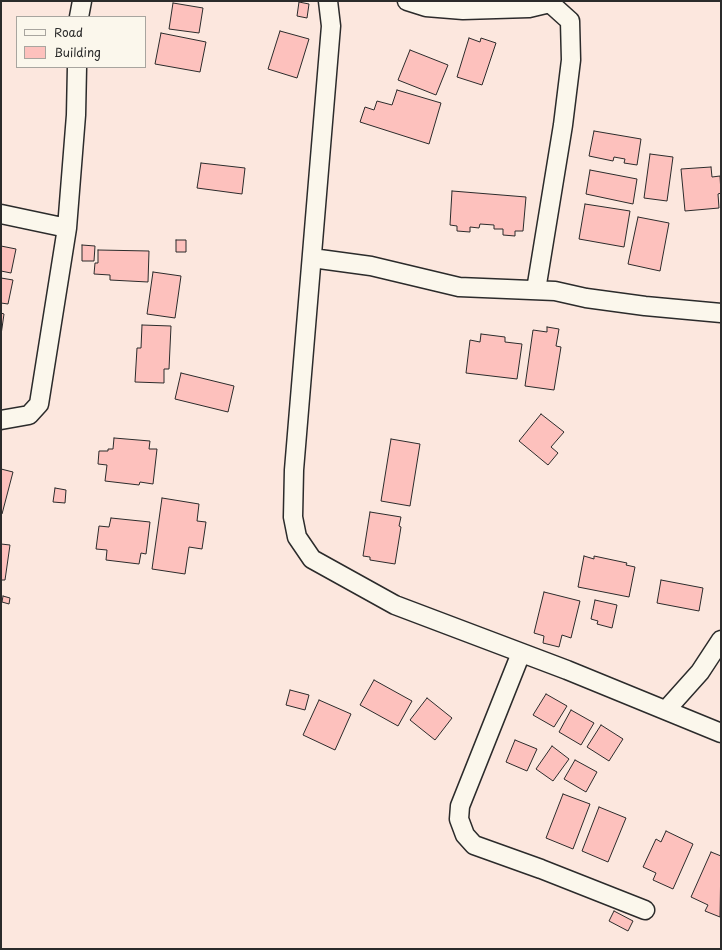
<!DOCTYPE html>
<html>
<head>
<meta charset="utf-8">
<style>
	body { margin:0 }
	#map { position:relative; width:722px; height:950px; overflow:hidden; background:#fce7de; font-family:"Playpen Sans",sans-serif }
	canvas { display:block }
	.frame { position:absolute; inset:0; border:2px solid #2b2b2b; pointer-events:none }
	.legend { position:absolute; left:16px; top:16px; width:130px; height:52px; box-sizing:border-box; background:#fbf7ec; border:1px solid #a8a59f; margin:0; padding:5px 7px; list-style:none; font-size:12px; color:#2b2b2b }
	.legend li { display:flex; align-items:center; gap:8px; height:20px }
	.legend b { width:20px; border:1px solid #a8a59f }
</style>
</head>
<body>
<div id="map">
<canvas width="722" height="950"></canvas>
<div class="frame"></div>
<ul class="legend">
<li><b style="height:5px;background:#fbf7ec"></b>Road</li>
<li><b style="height:11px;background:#fdc1bd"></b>Building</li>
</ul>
</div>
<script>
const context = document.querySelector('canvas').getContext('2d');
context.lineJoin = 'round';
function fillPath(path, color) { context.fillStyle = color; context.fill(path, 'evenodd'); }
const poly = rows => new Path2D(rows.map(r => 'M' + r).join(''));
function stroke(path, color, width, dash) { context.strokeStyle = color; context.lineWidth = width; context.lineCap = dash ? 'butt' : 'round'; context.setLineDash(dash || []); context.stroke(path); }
const building = poly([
	[299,2,309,4,307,18,297,16,299,2],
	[173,3,203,8,199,33,169,29,173,3],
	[280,31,309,39,297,78,268,69,280,31],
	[161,33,206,42,200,72,155,64,161,33],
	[469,38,480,42,481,38,496,43,482,85,457,77,469,38],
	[410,50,448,65,436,95,398,80,410,50],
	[397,90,441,103,429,144,360,122,365,107,374,110,377,101,392,105,397,90],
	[594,131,641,139,637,165,624,163,625,159,614,157,613,161,589,156,594,131],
	[650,154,673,157,667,201,644,198,650,154],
	[201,163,245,168,242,194,197,188,201,163],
	[711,167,712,177,720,176,721,193,718,194,719,208,685,211,681,169,711,167],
	[590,170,637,179,633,204,586,194,590,170],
	[452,191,526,197,523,231,515,231,515,236,503,235,503,229,494,229,494,225,480,224,479,228,470,227,470,232,457,231,457,226,450,225,452,191],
	[585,204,630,211,624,247,579,239,585,204],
	[638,217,669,223,660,271,628,264,638,217],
	[176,240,186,240,186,252,176,252,176,240],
	[82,245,95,246,94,261,82,261,82,245],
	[1,246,16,249,11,273,1,271,1,246],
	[98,250,149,251,148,282,110,280,110,275,94,274,95,263,98,263,98,250],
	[153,272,181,276,175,318,147,314,153,272],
	[1,278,13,280,8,304,1,303,1,278],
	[1,313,4,314,1,335,1,313],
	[142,325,171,326,169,369,164,369,164,383,135,382,137,348,141,348,142,325],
	[547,327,559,329,556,346,561,347,554,390,525,386,533,330,547,332,547,327],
	[481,334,505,337,505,342,522,344,517,379,466,373,470,340,480,342,481,334],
	[181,373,234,386,228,412,175,399,181,373],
	[541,414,564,432,551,447,558,453,548,465,519,441,541,414],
	[114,438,150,441,149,449,157,449,153,484,140,482,139,485,105,481,107,465,98,464,99,451,108,451,108,449,113,449,114,438],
	[391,439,420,444,410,506,381,501,391,439],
	[1,469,13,472,2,514,1,514,1,469],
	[55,488,66,490,65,503,53,502,55,488],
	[162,498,199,504,197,521,206,522,202,549,189,547,185,574,152,569,162,498],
	[370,512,401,517,399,526,401,527,395,564,370,560,370,557,363,556,370,512],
	[111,518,150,522,146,554,141,553,139,564,106,560,107,550,96,549,99,526,109,527,111,518],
	[1,544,10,545,5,580,1,580,1,544],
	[584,556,594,559,594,556,627,563,626,565,635,567,629,597,578,587,584,556],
	[661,580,703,588,699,611,657,603,661,580],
	[544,592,580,601,571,638,562,635,559,647,543,643,544,636,534,633,544,592],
	[3,596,10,598,9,604,2,602,3,596],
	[595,600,617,605,612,628,597,624,598,621,591,619,595,600],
	[374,680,412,701,398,726,360,705,374,680],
	[290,690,309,695,305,710,286,705,290,690],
	[546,694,567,706,554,727,533,715,546,694],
	[427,698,452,718,435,740,410,720,427,698],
	[319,700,351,714,335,750,303,735,319,700],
	[571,710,594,723,581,745,559,732,571,710],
	[601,725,623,739,609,761,587,747,601,725],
	[515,740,537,749,527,771,506,762,515,740],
	[552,746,569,759,553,781,536,769,552,746],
	[575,760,597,772,586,792,564,779,575,760],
	[563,794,590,804,573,849,546,838,563,794],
	[599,807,626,818,608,862,582,851,599,807],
	[666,831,693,844,673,889,653,880,656,873,643,867,656,839,661,842,666,831],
	[711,852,721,856,720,917,705,911,708,905,691,897,711,852],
	[614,911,633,921,628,931,609,921,614,911]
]);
const minor = poly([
	[328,1,331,26,294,470,293,517,297,537,312,559,395,605,567,670,721,733],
	[407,1,426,7,463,10,529,8,550,3,552,1],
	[79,17,82,1],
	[1,214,67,228],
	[312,258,371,266,459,287,555,291,586,298,645,306,721,313],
	[536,290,563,125,571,60,570,21,550,3],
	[1,420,29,415,39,404,67,228,76,115,77,67],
	[521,653,460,806,459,819,465,835,474,845,541,869,645,910],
	[666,710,700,672,721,640]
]);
fillPath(building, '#fdc1bd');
stroke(building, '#2b2b2b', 1);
stroke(minor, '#2b2b2b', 21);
stroke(minor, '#fbf7ec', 18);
</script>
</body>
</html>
